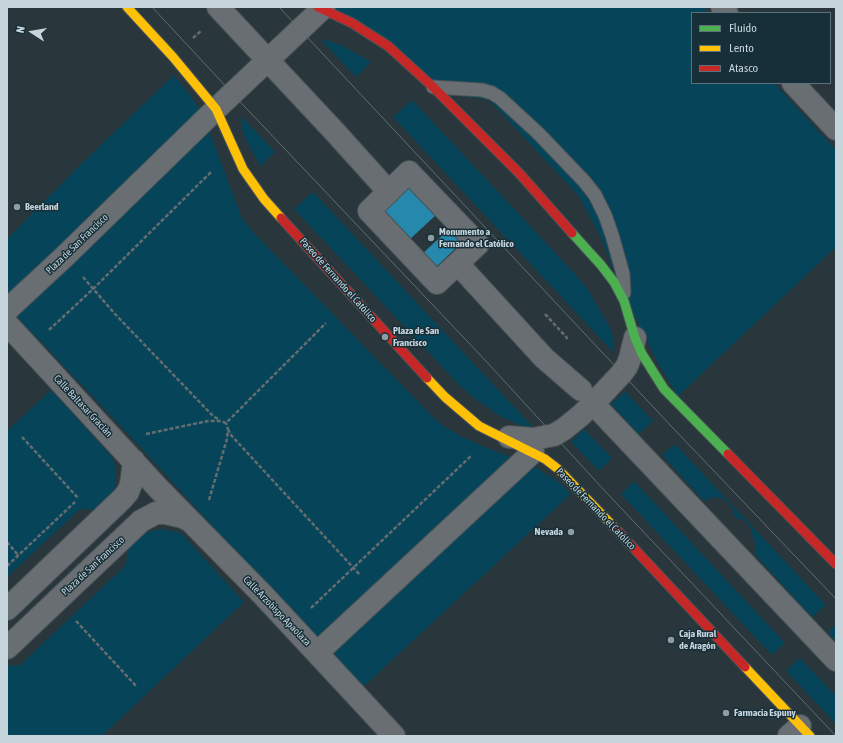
<!DOCTYPE html>
<html>
<head>
<meta charset="utf-8">
<style>
	body { margin:0 }
	#map { position:relative; width:843px; height:743px; overflow:hidden; background:#29363b; font-family:"Asap Condensed",sans-serif }
	canvas { display:block }
	.frame { position:absolute; inset:0; border:8px solid #c6d4db; pointer-events:none }
	.legend { position:absolute; left:691px; top:12px; width:140px; height:72px; box-sizing:border-box; background:#172f39; border:1px solid #5d717a; margin:0; padding:5px 7px; list-style:none; font-size:12px; color:#c6d4db }
	.legend li { display:flex; align-items:center; gap:8px; height:20px }
	.legend b { width:20px; border:1px solid #5d717a }
	.north { position:absolute; left:12px; top:12px; width:40px; height:40px; -webkit-text-stroke:3px #172f39; paint-order:stroke; rotate:282deg; font-size:11px; font-weight:700; line-height:16px; text-align:center; color:#c6d4db }
	.north::after { content:''; display:block; margin:auto; width:14px; height:18px; background:#c6d4db; clip-path:polygon(50% 0,100% 100%,50% 72%,0 100%) }
</style>
</head>
<body>
<div id="map">
<canvas width="843" height="743"></canvas>
<div class="frame"></div>
<ul class="legend">
<li><b style="height:5px;background:#4caf50"></b>Fluido</li>
<li><b style="height:5px;background:#ffc107"></b>Lento</li>
<li><b style="height:5px;background:#c62828"></b>Atasco</li>
</ul>
<div class="north">N</div>
</div>
<script>
const context = document.querySelector('canvas').getContext('2d');
context.lineJoin = 'round';
function fillPath(path, color) { context.fillStyle = color; context.fill(path, 'evenodd'); }
const poly = rows => new Path2D(rows.map(r => 'M' + r).join(''));
function stroke(path, color, width, dash) { context.strokeStyle = color; context.lineWidth = width; context.lineCap = dash ? 'butt' : 'round'; context.setLineDash(dash || []); context.stroke(path); }
function label(font, color, halo, rows, align = 'center') {
  context.font = font + ' "Asap Condensed",sans-serif'; context.lineWidth = 3; context.setLineDash([]); context.textBaseline = 'middle'; context.strokeStyle = halo; context.fillStyle = color; for (const [text, x, y, turn = 0] of rows) {
    context.save(); context.translate(x, y); context.rotate((+turn || 0) * Math.PI / 180); context.textAlign = isNaN(turn) ? turn : align; if (halo) context.strokeText(text, 0, 0); context.fillText(text, 0, 0); context.restore();
  }
}
const green = poly([
	[332,7,703,7,708,13,692,13,692,83,774,83,836,150,836,247,678,396,657,362,615,274,601,238,578,195,489,100,450,95],
	[326,40,341,45,371,62,356,77,322,41],
	[174,75,190,95,200,110,215,146,241,216,251,230,433,417,443,426,462,437,487,448,532,465,560,483,571,494,363,687,264,583,147,454,7,306,7,239,81,164],
	[412,100,576,275,589,291,610,328,614,343,614,353,393,117],
	[241,116,275,152,260,166,244,136,241,124],
	[313,192,314,193,534,428,517,424,498,415,477,400,461,387,294,209],
	[51,390,112,457,116,470,115,486,113,494,97,510,80,509,7,577,7,431],
	[625,391,653,421,639,434,611,404],
	[584,429,612,458,599,471,571,442],
	[675,444,826,605,812,617,755,555,755,543,751,530,747,523,743,520,735,518,733,510,728,502,720,498,715,497,704,501,662,455],
	[634,481,785,643,772,655,621,494],
	[162,529,177,532,182,534,244,602,102,736,7,736,7,666,20,665,126,565,128,547,144,533],
	[836,624,836,641,828,632],
	[800,658,836,696,836,724,786,671]
]);
const water = poly([
	[410,186,437,214,408,241,382,212],
	[450,228,462,242,434,269,421,255]
]);
const path = poly([
	[193,38,201,31],
	[83,277,115,314,213,416,220,420],
	[545,314,567,338,565,339],
	[49,330,93,289,212,171],
	[228,429,230,434,360,575],
	[146,434,208,421,221,421,226,423,326,323],
	[22,437,79,499],
	[209,500,227,439,228,429,226,423],
	[7,542,18,555],
	[7,566,75,502],
	[311,608,472,455],
	[76,621,137,687]
]);
const lane = poly([
	[433,87,482,90,492,93,500,98,539,134,584,181,595,195,605,215,612,235,623,274,624,293]
]);
const street = poly([
	[218,7,334,131,389,192],
	[722,7,727,13],
	[793,83,836,129],
	[409,172,478,244,437,283,369,211,409,172],
	[458,264,544,358,581,390],
	[7,310,64,257,216,109,324,7],
	[7,324,158,488,263,595,394,736],
	[602,413,836,660],
	[509,437,533,439,554,435,564,429,580,416,593,404,622,373,627,366,630,358,635,338],
	[7,609,122,499,128,492,131,484,134,461],
	[7,648,141,521,156,513,165,513,183,517,190,521],
	[317,653,533,452],
	[789,736,800,726]
]);
const fast = poly([
	[572,233,601,265,614,282,624,301,635,338,642,354,664,389,728,454]
]);
const slow = poly([
	[127,7,173,57,216,109,243,169,264,199,281,218],
	[427,378,445,397,479,426,545,459,558,469,613,526],
	[745,667,810,736]
]);
const jam = poly([
	[318,7,352,23,388,46,433,87,520,174,572,233],
	[281,218,427,378],
	[728,454,836,564],
	[613,526,745,667]
]);
const tram = poly([
	[152,7,245,107,485,360,604,490,836,736],
	[279,7,672,427,836,599]
]);
const markers = [
	[17,207,4,"#8f9da3"],
	[431,238,4,"#8f9da3"],
	[385,337,4,"#8f9da3"],
	[571,532,4,"#8f9da3"],
	[671,640,4,"#8f9da3"],
	[726,713,4,"#8f9da3"]
];
const poiNames = [
	["Beerland",25,207],
	["Monumento a",439,232],
	["Fernando el Católico",439,244],
	["Plaza de San",393,331],
	["Francisco",393,343],
	["Nevada",563,532,"right"],
	["Caja Rural",679,634],
	["de Aragón",679,646],
	["Farmacia Espuny",734,713]
];
const streetNames = [
	["Plaza de San Francisco",77,244,-44],
	["Paseo de Fernando el Católico",338,280,48],
	["Calle Baltasar Gracián",83,406,47],
	["Paseo de Fernando el Católico",596,509,46],
	["Plaza de San Francisco",93,566,-43],
	["Calle Arzobispo Apaolaza",277,611,46]
];
fillPath(green, '#064559');
fillPath(water, '#2688ad');
stroke(lane, '#475256', 15);
stroke(street, '#475256', 24);
stroke(fast, '#475256', 11);
stroke(slow, '#475256', 11);
stroke(jam, '#475256', 11);
stroke(path, '#656d70', 2.5, [4, 2]);
stroke(lane, '#686e71', 13);
stroke(street, '#686e71', 22);
stroke(fast, '#4caf50', 9);
stroke(slow, '#ffc107', 9);
stroke(jam, '#c62828', 9);
stroke(tram, '#646c6f', 1);
for (const [x, y, r, color] of markers) { const dot = new Path2D(); dot.arc(x, y, r, 0, 2 * Math.PI); context.fillStyle = color; context.fill(dot); stroke(dot, '#172f39', 1.5); }
label('bold 10px', '#c6d4db', '#172f39', poiNames, 'left');
label('10px', '#c6d4db', '#172f39', streetNames);
</script>
</body>
</html>
